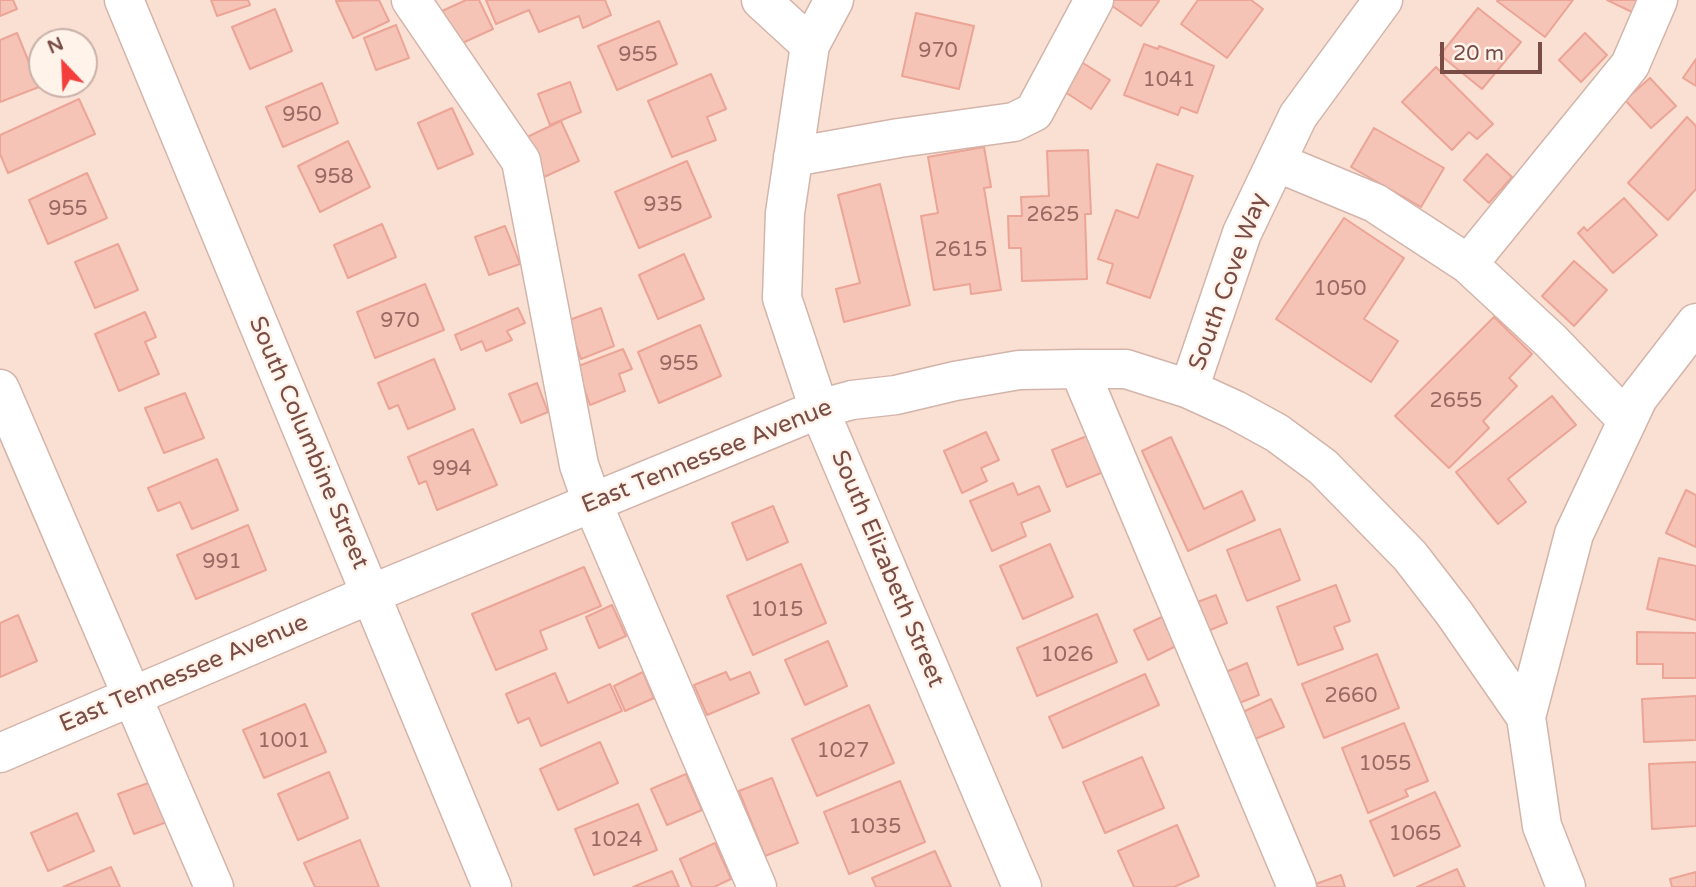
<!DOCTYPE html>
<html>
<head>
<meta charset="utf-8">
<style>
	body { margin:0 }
	#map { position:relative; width:1696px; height:887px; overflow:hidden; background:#feede2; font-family:"Varela Round",sans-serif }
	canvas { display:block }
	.north { position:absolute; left:28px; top:28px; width:70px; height:70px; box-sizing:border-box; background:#fff3ea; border:2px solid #c9b1a8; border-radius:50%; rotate:337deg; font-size:19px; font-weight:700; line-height:28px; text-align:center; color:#794d46 }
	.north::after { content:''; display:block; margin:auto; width:24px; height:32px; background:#f43e3c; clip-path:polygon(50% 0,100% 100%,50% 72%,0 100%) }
	.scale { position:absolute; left:1440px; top:42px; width:102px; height:32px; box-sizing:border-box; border:4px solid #794d46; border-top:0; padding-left:9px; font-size:21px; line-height:24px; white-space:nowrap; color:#794d46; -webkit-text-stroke:5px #fff3ea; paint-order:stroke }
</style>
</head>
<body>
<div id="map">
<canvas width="1696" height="887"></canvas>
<div class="north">N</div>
<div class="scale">20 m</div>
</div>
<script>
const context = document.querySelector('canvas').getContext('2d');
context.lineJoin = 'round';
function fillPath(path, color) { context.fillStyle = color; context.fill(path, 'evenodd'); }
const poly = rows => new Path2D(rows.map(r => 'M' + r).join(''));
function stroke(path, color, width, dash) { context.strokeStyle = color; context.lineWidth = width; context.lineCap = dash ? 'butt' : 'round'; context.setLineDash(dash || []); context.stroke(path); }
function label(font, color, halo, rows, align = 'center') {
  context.font = font + ' "Varela Round",sans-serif'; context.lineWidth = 5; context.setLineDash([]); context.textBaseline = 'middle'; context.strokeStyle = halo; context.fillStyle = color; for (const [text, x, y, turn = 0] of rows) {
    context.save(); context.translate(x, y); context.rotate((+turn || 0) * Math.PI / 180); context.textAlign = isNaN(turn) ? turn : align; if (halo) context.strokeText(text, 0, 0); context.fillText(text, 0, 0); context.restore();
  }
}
const residential = poly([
	[0,0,1696,0,1696,887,0,887],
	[42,42,84,42,84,84,42,84]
]);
const building = poly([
	[0,0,13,0,17,9,0,16,0,0],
	[211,0,248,0,250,5,217,16,211,0],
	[379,0,389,21,353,38,336,1,379,0],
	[466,0,479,0,493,29,458,45,442,11,466,0],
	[486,0,605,0,611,15,583,28,579,16,539,32,529,10,496,24,486,0],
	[1106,0,1157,0,1159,1,1141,26,1105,1,1106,0],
	[1198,0,1251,0,1263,9,1227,58,1181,24,1198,0],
	[1498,0,1573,0,1545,37,1497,1,1498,0],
	[1607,0,1638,0,1632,12,1607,0],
	[1478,8,1521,42,1482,89,1440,55,1478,8],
	[275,9,292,51,250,69,232,27,275,9],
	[916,13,974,26,959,89,902,76,916,13],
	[659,21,677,64,617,90,598,46,659,21],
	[396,25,409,58,376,70,364,38,396,25],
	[17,33,39,87,0,102,0,40,17,33],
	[1585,33,1607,55,1581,82,1559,60,1585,33],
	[1144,44,1158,49,1159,46,1214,66,1197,113,1181,107,1178,115,1124,95,1144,44],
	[1075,58,1110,80,1091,109,1056,86,1075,58],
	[1696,59,1696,86,1683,78,1696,59],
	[1436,67,1493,124,1477,139,1469,132,1452,150,1402,102,1436,67],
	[711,74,726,109,707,117,716,140,672,157,648,101,711,74],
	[1650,78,1676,106,1651,128,1625,100,1650,78],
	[570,82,581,112,550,125,538,94,570,82],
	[322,83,338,123,283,147,266,107,322,83],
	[79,99,95,134,8,173,0,154,0,135,79,99],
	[452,108,473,154,438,169,418,123,452,108],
	[1687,117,1696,126,1696,189,1668,220,1628,183,1687,117],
	[561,121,579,161,544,177,525,138,561,121],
	[1374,128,1444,168,1421,207,1351,167,1374,128],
	[348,141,370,187,320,212,298,166,348,141],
	[984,147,991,187,984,188,1001,290,971,294,970,284,934,290,921,216,938,213,928,157,984,147],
	[1088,150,1091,214,1085,214,1087,279,1022,281,1021,248,1009,248,1008,216,1022,216,1021,197,1049,196,1047,151,1088,150],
	[1487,154,1512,177,1489,203,1464,180,1487,154],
	[687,161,711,217,639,248,615,192,687,161],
	[1157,164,1193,176,1150,298,1107,283,1113,264,1098,259,1116,210,1138,218,1157,164],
	[87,173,107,218,48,244,29,200,87,173],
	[880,184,910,305,844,322,836,289,860,283,838,195,880,184],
	[1624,198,1657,235,1613,273,1578,233,1584,227,1587,231,1624,198],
	[1344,218,1404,258,1364,319,1398,341,1371,382,1276,319,1344,218],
	[382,224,396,257,348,278,334,245,382,224],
	[505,226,520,264,489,275,475,237,505,226],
	[118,244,138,290,95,308,75,262,118,244],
	[684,254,704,299,658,319,639,275,684,254],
	[1574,261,1607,290,1574,326,1542,296,1574,261],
	[425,284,444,330,375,358,357,312,425,284],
	[518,308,525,323,507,331,512,340,486,351,482,341,461,350,455,335,518,308],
	[601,308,614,346,581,359,567,321,601,308],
	[145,312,156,337,145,342,159,374,119,391,95,334,145,312],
	[1494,317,1532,354,1509,378,1517,386,1483,421,1489,428,1449,468,1395,416,1494,317],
	[700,325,721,376,659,403,638,352,700,325],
	[623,349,632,369,619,374,625,391,590,405,576,367,623,349],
	[434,359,455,409,408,429,398,405,389,409,378,383,434,359],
	[537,383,548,412,521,423,509,394,537,383],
	[185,393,204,438,164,453,145,408,185,393],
	[1552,396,1576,425,1508,479,1526,502,1498,524,1456,472,1552,396],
	[473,429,497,485,437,510,426,481,419,484,408,457,473,429],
	[986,432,999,460,981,468,987,481,962,493,944,451,986,432],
	[1087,436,1101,473,1067,487,1052,450,1087,436],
	[1171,437,1204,509,1242,491,1255,520,1188,551,1142,451,1171,437],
	[217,459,238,510,192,529,180,502,158,511,148,488,217,459],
	[1013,483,1018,495,1039,486,1050,511,1021,523,1026,536,992,551,970,501,1013,483],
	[1686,490,1696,495,1696,547,1666,533,1686,490],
	[773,506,788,542,747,560,732,523,773,506],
	[248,525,266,570,196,599,177,555,248,525],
	[1280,529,1300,580,1247,601,1227,550,1280,529],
	[1050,544,1073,597,1023,619,1000,566,1050,544],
	[1659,558,1696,566,1696,620,1647,609,1659,558],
	[801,564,826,623,753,655,727,596,801,564],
	[584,567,601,606,540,631,547,649,496,670,472,614,584,567],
	[1336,585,1350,621,1334,627,1343,649,1298,665,1277,607,1336,585],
	[1216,595,1227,623,1203,633,1192,604,1216,595],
	[612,605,626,636,599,648,586,617,612,605],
	[1097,614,1117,662,1037,696,1017,648,1097,614],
	[18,615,37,661,0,677,0,623,18,615],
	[1162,617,1176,646,1148,660,1134,630,1162,617],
	[1637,632,1696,633,1696,678,1663,678,1663,664,1637,664,1637,632],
	[828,641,847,686,805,705,785,660,828,641],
	[1377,654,1399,708,1324,738,1302,684,1377,654],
	[1247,663,1259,695,1232,706,1219,675,1247,663],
	[643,672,654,698,625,711,614,686,643,672],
	[726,672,730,680,750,672,759,693,707,715,694,685,726,672],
	[555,673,568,703,610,684,622,711,541,746,529,718,518,723,506,694,555,673],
	[1145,674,1159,705,1063,748,1049,717,1145,674],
	[1696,696,1696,740,1644,742,1642,699,1696,696],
	[1271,699,1284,727,1255,739,1243,712,1271,699],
	[305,704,326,752,264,778,243,730,305,704],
	[869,705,894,763,817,796,792,739,869,705],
	[1404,723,1428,781,1405,790,1408,796,1368,813,1342,748,1404,723],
	[600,742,618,783,558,810,540,769,600,742],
	[1142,757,1164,808,1105,833,1083,782,1142,757],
	[1696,762,1696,826,1652,829,1649,764,1696,762],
	[329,772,348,818,298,840,278,794,329,772],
	[686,774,702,810,667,825,651,789,686,774],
	[772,778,798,843,765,856,739,791,772,778],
	[900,781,925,842,849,874,824,812,900,781],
	[151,782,167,822,134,834,118,794,151,782],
	[1435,792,1460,846,1394,876,1370,821,1435,792],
	[638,804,657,850,594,875,575,829,638,804],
	[77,813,94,851,48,871,31,833,77,813],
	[1177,825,1199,876,1174,887,1134,887,1118,851,1177,825],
	[360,840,379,887,315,887,304,863,360,840],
	[715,843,731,879,714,887,692,887,680,859,715,843],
	[935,851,951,887,876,887,872,878,935,851],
	[111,867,120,887,63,887,111,867],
	[1457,869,1465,887,1417,887,1457,869],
	[672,871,679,887,633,887,672,871],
	[1696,872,1696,887,1672,887,1670,879,1696,872],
	[1341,875,1345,887,1310,887,1310,886,1341,875]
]);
const minor = poly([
	[124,0,492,887],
	[411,0,521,161,579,465,592,502,757,887],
	[761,0,810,45],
	[834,0,810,45,785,213,782,298,819,409,1022,887],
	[793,157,899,138,1014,122,1034,112,1094,0],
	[1276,162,1375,203,1468,264,1630,65,1658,0],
	[1468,264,1551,341,1627,420],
	[1079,369,1297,887],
	[0,389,214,887],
	[1189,389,1242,233,1298,116,1383,0],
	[0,753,371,594,819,409,852,400,896,395,955,381,1019,370,1079,369,1126,369,1189,389,1235,410,1277,433,1323,467,1410,556,1454,613,1526,717],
	[1566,887,1542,826,1526,717,1574,534,1638,398,1696,323]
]);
const numberNames = [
	["970",938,51],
	["955",638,55],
	["1041",1169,80],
	["950",302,115],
	["958",334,177],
	["935",663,205],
	["955",68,209],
	["2625",1053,215],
	["2615",961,250],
	["1050",1340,289],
	["970",400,321],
	["955",679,364],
	["2655",1456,401],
	["994",452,469],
	["991",222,562],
	["1015",777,610],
	["1026",1067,655],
	["2660",1351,696],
	["1001",284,741],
	["1027",843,751],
	["1055",1385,764],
	["1035",875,827],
	["1065",1415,834],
	["1024",616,840]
];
const streetNames = [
	["South Cove Way",1229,282,-70],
	["South Columbine Street",308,443,67],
	["East Tennessee Avenue",707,457,-22],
	["South Elizabeth Street",887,569,67],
	["East Tennessee Avenue",184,674,-23]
];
fillPath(residential, '#f9e0d3');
fillPath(building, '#f6c3b7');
stroke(building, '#eba496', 2);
stroke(minor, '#d3b4aa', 41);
stroke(minor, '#fff', 38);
label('21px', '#986a62', null, numberNames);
label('24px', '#794d46', '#fff3ea', streetNames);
</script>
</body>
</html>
